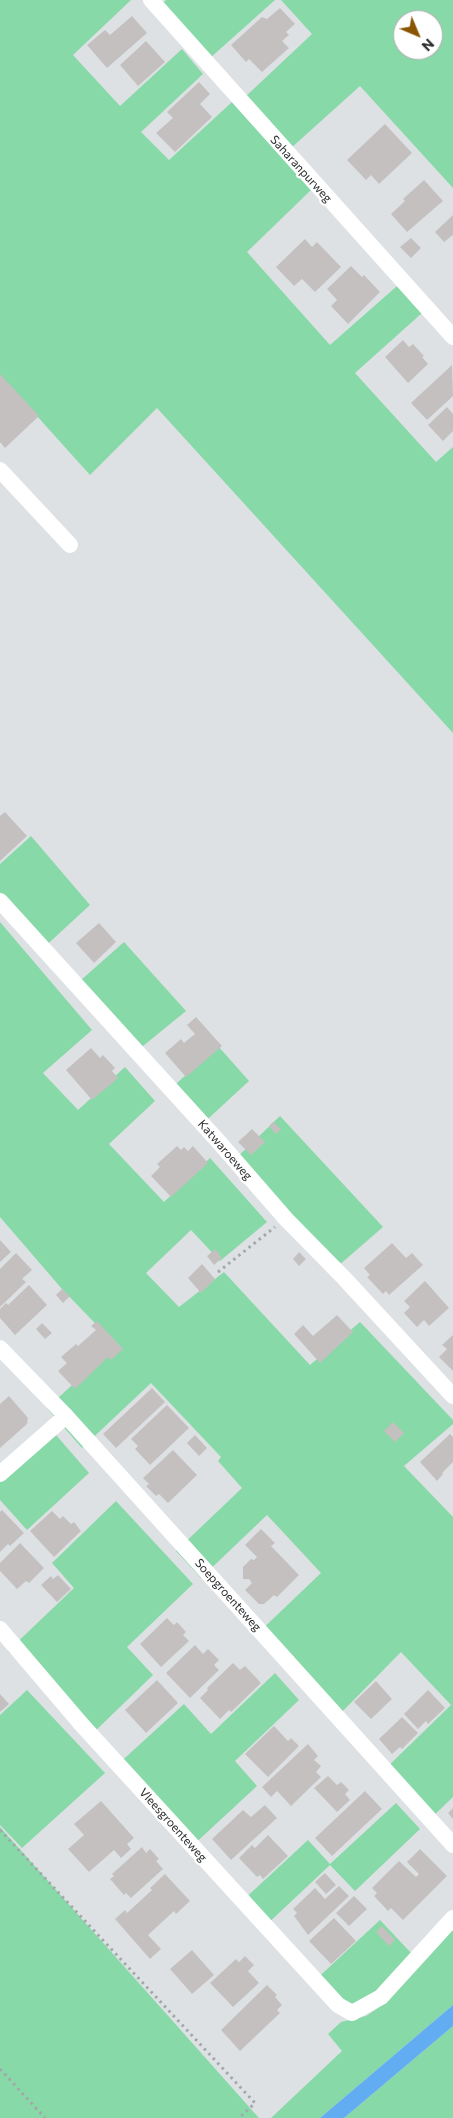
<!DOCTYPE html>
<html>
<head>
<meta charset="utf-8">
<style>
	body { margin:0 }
	#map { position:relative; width:453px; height:2118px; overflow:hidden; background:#dde1e4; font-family:Commissioner,sans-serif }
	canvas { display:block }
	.north { position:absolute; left:393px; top:10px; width:50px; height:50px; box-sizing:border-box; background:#fff; border:1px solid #ababac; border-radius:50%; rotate:135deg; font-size:14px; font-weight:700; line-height:20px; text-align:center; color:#2c2d2f }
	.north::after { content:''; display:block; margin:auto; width:18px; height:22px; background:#895501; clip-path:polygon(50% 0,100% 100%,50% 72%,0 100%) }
</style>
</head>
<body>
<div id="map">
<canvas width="453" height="2118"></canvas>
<div class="north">N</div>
</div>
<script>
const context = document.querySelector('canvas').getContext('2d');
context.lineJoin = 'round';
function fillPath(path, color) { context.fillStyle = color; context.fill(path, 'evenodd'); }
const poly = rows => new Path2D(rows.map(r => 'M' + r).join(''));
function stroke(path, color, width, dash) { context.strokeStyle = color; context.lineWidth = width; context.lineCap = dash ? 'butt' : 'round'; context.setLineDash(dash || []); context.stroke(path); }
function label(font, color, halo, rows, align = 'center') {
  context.font = font + ' Commissioner,sans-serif'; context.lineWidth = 4.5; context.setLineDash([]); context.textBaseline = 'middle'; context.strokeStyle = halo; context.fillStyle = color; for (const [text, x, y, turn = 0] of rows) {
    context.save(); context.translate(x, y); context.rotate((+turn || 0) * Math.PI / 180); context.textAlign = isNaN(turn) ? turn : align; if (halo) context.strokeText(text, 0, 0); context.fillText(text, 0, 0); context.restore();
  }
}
const green = poly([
	[0,0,131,0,73,55,120,106,182,49,203,74,141,132,169,160,232,102,311,190,247,252,330,345,397,286,422,313,355,373,436,462,453,447,453,733,157,408,90,475,0,375],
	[166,0,275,0,210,58,162,4],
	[281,0,453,0,453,188,360,86,290,149,244,98,312,34],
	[403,20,433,20,433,50,403,50],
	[31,836,90,905,40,951,0,907,0,864],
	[0,922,92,1030,43,1073,78,1110,125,1067,155,1101,109,1144,164,1202,210,1158,267,1222,220,1261,191,1230,146,1273,179,1307,224,1272,310,1365,360,1322,453,1420,453,1424,404,1466,453,1517,453,1797,427,1822,382,1772,451,1705,401,1652,333,1721,255,1636,321,1573,267,1515,201,1578,176,1551,242,1488,218,1461,221,1457,151,1383,82,1448,47,1408,116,1345,62,1289,0,1217],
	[124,942,186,1011,132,1055,72,988],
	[218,1046,249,1081,198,1128,166,1093],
	[280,1116,383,1227,330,1273,230,1164],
	[56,1435,89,1473,27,1530,0,1500,0,1470],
	[116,1501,193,1584,127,1647,153,1675,89,1737,8,1651,74,1588,52,1563],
	[275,1673,299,1700,235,1761,257,1786,190,1848,115,1767,184,1704,211,1734],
	[27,1690,105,1773,22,1848,0,1825,0,1715],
	[396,1803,420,1829,355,1891,330,1865,263,1928,240,1903,308,1840,330,1864],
	[0,1827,259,2118,0,2118],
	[380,1920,413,1955,363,2006,349,2010,311,1984],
	[453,1928,453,2005,320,2118,271,2118,342,2051,328,2034,341,2022,366,2016,378,2008],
	[453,2026,453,2118,344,2118]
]);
const water = poly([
	[453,2005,453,2026,344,2118,320,2118]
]);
const building = poly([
	[280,8,295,24,286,32,289,35,282,41,289,48,262,72,249,59,246,62,231,45,262,17,267,19],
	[132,16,147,33,107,68,87,45,105,30,110,35],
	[146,41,165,62,138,86,120,65],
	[199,82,210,94,200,104,212,117,175,152,156,133,173,118,167,112],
	[385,124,412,153,379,184,371,175,366,180,347,160],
	[424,180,443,201,407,232,391,214,405,201,403,199],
	[453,215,453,235,444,242,435,232],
	[411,238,421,248,411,258,400,247],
	[305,239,312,247,317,242,341,267,315,292,302,279,294,286,276,267],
	[351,266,362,277,364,275,380,292,348,324,331,306,337,300,327,289],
	[403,340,409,347,413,344,424,356,422,357,428,364,408,383,385,357],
	[452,365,453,396,427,420,411,403],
	[0,374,39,416,5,448,0,442],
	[447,407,453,414,453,431,443,441,428,425],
	[5,812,27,836,0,861,0,816],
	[99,923,116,942,94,963,76,943],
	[196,1017,222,1046,186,1077,165,1053,181,1039,184,1043,195,1034,187,1025],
	[91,1048,100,1058,103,1055,115,1068,112,1071,118,1078,92,1100,66,1070],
	[273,1122,281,1129,276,1134,269,1126],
	[252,1129,265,1142,251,1155,238,1142],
	[177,1146,181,1150,184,1147,188,1151,193,1146,208,1163,171,1197,151,1176,160,1167,157,1164],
	[0,1240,11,1252,0,1262],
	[392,1243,406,1258,412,1253,423,1265,389,1295,386,1291,383,1294,367,1277,370,1275,364,1268],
	[215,1249,222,1258,214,1265,207,1256],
	[299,1252,306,1259,299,1266,293,1259],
	[16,1253,32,1270,22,1279,26,1282,0,1307,0,1269],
	[202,1264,215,1279,201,1293,188,1278],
	[425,1281,449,1308,429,1326,424,1320,417,1327,404,1313,410,1307,404,1301],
	[29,1285,47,1305,15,1335,0,1318,0,1309,6,1303,8,1305],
	[62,1289,70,1296,63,1303,56,1295],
	[337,1315,353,1332,320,1363,294,1334,303,1325,313,1336],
	[97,1321,123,1349,111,1360,108,1357,75,1389,58,1371,67,1363,61,1357,76,1344,78,1346,96,1330,91,1326],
	[42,1323,52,1333,45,1339,36,1329],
	[453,1335,453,1371,439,1357,447,1349,442,1345],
	[152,1388,165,1402,116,1448,103,1434],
	[9,1396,28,1418,27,1424,0,1448,0,1404],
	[167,1405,189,1428,150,1465,135,1449,138,1446,131,1439],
	[393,1422,404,1433,395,1442,384,1431],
	[450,1434,453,1437,453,1462,442,1473,443,1474,437,1481,420,1462],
	[195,1435,207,1448,199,1456,187,1443],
	[173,1450,197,1475,168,1503,159,1494,156,1496,146,1486,149,1484,143,1478],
	[2,1510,24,1533,10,1546,8,1544,0,1552,0,1512],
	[52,1511,60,1519,63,1516,71,1524,74,1522,81,1531,54,1557,30,1531],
	[261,1529,275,1543,271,1546,299,1575,277,1597,274,1595,264,1604,259,1604,245,1590,252,1583,249,1579,243,1579,243,1567,251,1559,254,1560,257,1557,245,1545],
	[20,1543,44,1568,29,1583,26,1581,17,1589,0,1571,0,1563],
	[58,1575,71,1589,57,1602,41,1585,51,1576,53,1579],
	[167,1618,174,1625,177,1622,186,1632,183,1635,189,1641,161,1667,140,1644],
	[195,1645,203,1654,208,1649,219,1660,214,1665,219,1670,190,1698,166,1673],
	[233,1663,240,1670,245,1666,261,1683,231,1712,229,1710,220,1719,200,1698,208,1690,207,1688],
	[157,1680,178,1703,146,1733,125,1710],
	[376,1681,392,1699,371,1719,354,1702],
	[428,1690,445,1708,428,1724,426,1721,418,1729,404,1714],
	[0,1694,9,1704,0,1712],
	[402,1717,418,1733,402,1749,400,1747,392,1754,379,1739],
	[274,1726,288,1741,291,1738,299,1746,268,1777,245,1754],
	[308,1744,318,1756,314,1760,321,1766,316,1772,321,1777,291,1806,277,1791,271,1797,262,1787],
	[328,1776,337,1785,341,1782,349,1790,345,1794,350,1800,337,1812,314,1788],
	[365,1791,382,1809,332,1856,315,1838],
	[101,1801,134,1838,127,1844,131,1849,121,1858,114,1850,89,1872,68,1849,84,1835,74,1824],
	[265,1805,277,1818,231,1860,212,1839,243,1810,251,1817],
	[453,1808,453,1819,448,1813],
	[268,1835,288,1856,263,1879,260,1875,257,1877,239,1858,252,1845,255,1848],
	[142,1847,146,1853,150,1849,159,1859,156,1861,163,1869,131,1898,126,1893,124,1895,110,1879,114,1876,112,1874],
	[420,1849,447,1876,403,1920,391,1908,388,1911,374,1896,377,1893,372,1888,399,1861,416,1877,419,1874,407,1862],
	[325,1873,336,1885,326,1894,315,1882],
	[165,1874,190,1901,176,1914,174,1911,148,1935,161,1949,150,1959,115,1919,125,1910,127,1913,152,1890,150,1888],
	[339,1886,349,1896,308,1935,294,1916,297,1913,293,1909,315,1888,325,1899],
	[354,1896,367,1909,349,1926,336,1913],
	[334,1918,356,1941,331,1964,309,1941],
	[382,1926,395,1940,389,1946,376,1932],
	[192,1950,214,1975,192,1994,170,1969],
	[245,1956,254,1965,248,1971,259,1983,233,2007,210,1983,236,1959,239,1962],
	[267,1985,277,1995,275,1997,282,2005,277,2010,280,2013,240,2051,221,2030]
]);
const path = poly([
	[218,1272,275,1227],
	[0,1830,255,2103,239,2118],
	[0,2069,45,2118]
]);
const street = poly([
	[151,0,453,337],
	[0,470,70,545],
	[0,901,218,1141,286,1219,344,1278,453,1396],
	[0,1348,66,1416,453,1845],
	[0,1474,66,1416],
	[0,1629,82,1725,338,2005,352,2013,381,1997,453,1918]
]);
const streetNames = [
	["Saharanpurweg",301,169,48],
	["Katwaroeweg",225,1150,49],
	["Soepgroenteweg",228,1595,48],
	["Vleesgroenteweg",173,1825,48]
];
fillPath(green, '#87d9a8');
fillPath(water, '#62acf1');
fillPath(building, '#c5c0c0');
stroke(path, '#a4a7aa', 3, [2.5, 4]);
stroke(street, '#fff', 16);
label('12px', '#2c2d2f', '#fff', streetNames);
</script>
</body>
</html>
